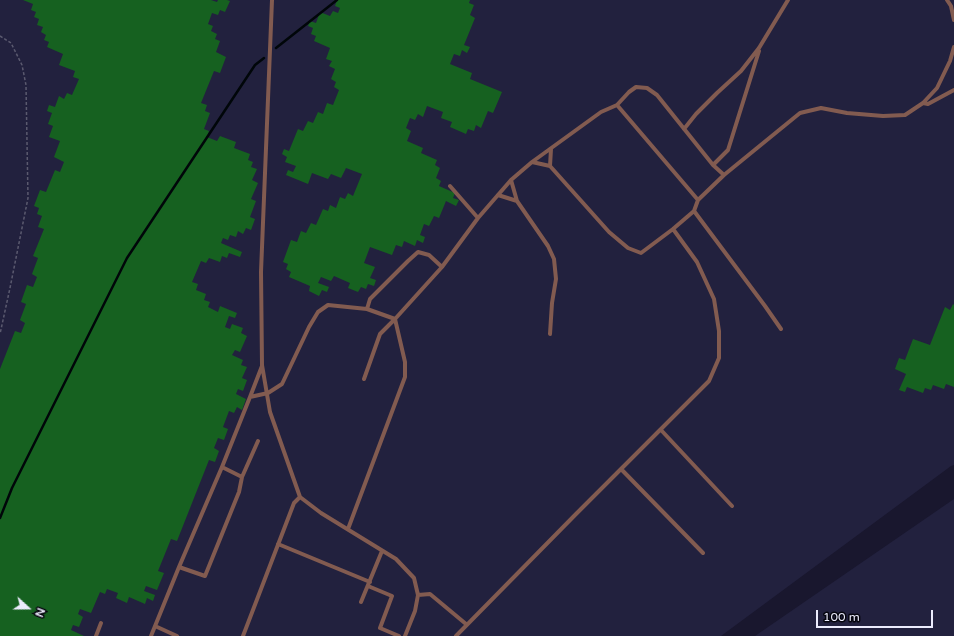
<!DOCTYPE html>
<html>
<head>
<meta charset="utf-8">
<style>
	body { margin:0 }
	#map { position:relative; width:954px; height:636px; overflow:hidden; background:#19172e; font-family:"Varela Round",sans-serif }
	canvas { display:block }
	.north { position:absolute; left:8px; top:588px; width:40px; height:40px; -webkit-text-stroke:3px #05050e; paint-order:stroke; rotate:111deg; font-size:11px; font-weight:700; line-height:16px; text-align:center; color:#ececfd }
	.north::after { content:''; display:block; margin:auto; width:14px; height:18px; background:#ececfd; clip-path:polygon(50% 0,100% 100%,50% 72%,0 100%) }
	.scale { position:absolute; left:816px; top:610px; width:117px; height:18px; box-sizing:border-box; border:2px solid #ececfd; border-top:0; padding-left:5px; font-size:12px; line-height:14px; white-space:nowrap; color:#ececfd; -webkit-text-stroke:3px #05050e; paint-order:stroke }
</style>
</head>
<body>
<div id="map">
<canvas width="954" height="636"></canvas>
<div class="north">N</div>
<div class="scale">100 m</div>
</div>
<script>
const context = document.querySelector('canvas').getContext('2d');
context.lineJoin = 'round';
function fillPath(path, color) { context.fillStyle = color; context.fill(path, 'evenodd'); }
const poly = rows => new Path2D(rows.map(r => 'M' + r).join(''));
function stroke(path, color, width, dash) { context.strokeStyle = color; context.lineWidth = width; context.lineCap = dash ? 'butt' : 'round'; context.setLineDash(dash || []); context.stroke(path); }
const built = poly([
	[0,0,954,0,954,465,951,466,721,636,0,636],
	[954,499,954,636,755,636]
]);
const forest = poly([
	[23,0,211,0,217,2,218,0,227,0,230,1,225,12,220,10,218,15,212,13,208,24,213,26,211,31,217,34,215,39,220,41,216,52,226,57,220,73,214,71,201,103,207,105,205,111,210,113,204,129,209,131,207,137,217,141,220,136,236,142,234,148,250,154,248,160,253,162,251,167,257,169,252,180,258,183,251,199,256,201,250,217,255,219,251,230,246,228,243,234,238,231,236,237,230,235,228,240,223,238,221,243,242,252,240,257,229,253,227,258,222,256,220,262,209,258,206,263,201,261,192,282,198,284,196,290,206,294,204,300,210,302,208,307,218,312,220,306,237,313,235,318,229,316,225,327,230,329,232,324,243,328,241,333,247,336,240,352,235,350,232,355,243,360,241,365,247,367,242,378,247,380,243,391,238,389,236,394,246,399,242,410,237,407,234,413,229,411,223,427,228,429,224,440,218,438,214,448,219,451,215,462,209,460,177,541,171,539,158,571,164,573,157,590,146,586,144,591,155,595,153,601,147,598,145,604,129,597,127,603,116,598,118,593,107,589,105,594,100,592,91,613,80,609,78,614,83,617,79,627,73,625,71,630,84,636,0,636,0,369,15,331,21,333,25,323,20,320,26,304,21,302,27,285,33,287,37,277,32,274,38,258,33,256,44,229,38,227,42,216,37,214,39,208,34,206,40,190,46,192,55,170,60,172,64,162,54,157,60,141,49,137,53,126,48,124,52,113,47,111,49,105,55,107,59,96,64,99,67,93,72,95,79,79,73,77,75,71,59,65,63,54,47,47,49,42,44,40,46,35,41,32,43,27,37,25,39,19,34,17,36,12,31,10,33,4],
	[337,0,470,0,469,3,474,5,470,15,475,18,464,45,470,47,467,53,462,50,460,56,454,54,450,64,472,73,470,79,502,92,493,113,488,111,481,128,476,125,474,131,468,129,466,134,450,127,452,122,441,118,443,112,427,106,423,117,418,114,415,120,410,118,406,128,411,131,407,141,423,148,421,153,437,160,435,165,440,168,436,178,441,181,439,186,455,193,453,198,459,200,456,206,446,201,439,218,434,216,429,226,424,224,420,235,425,237,423,243,417,240,415,246,404,241,402,247,396,245,392,255,370,247,364,263,375,267,370,278,376,280,374,286,368,284,366,289,361,287,358,292,348,288,350,283,334,276,331,281,321,277,318,283,329,287,327,292,322,290,319,296,309,291,310,286,289,277,291,272,286,269,288,264,283,262,291,240,297,242,301,231,306,233,311,223,316,225,323,209,328,211,330,205,336,208,340,197,345,199,348,193,353,196,362,174,346,168,341,178,331,174,328,179,312,173,308,184,286,175,288,170,293,172,296,166,285,162,287,157,282,154,284,149,289,151,298,129,303,131,308,121,313,123,318,112,323,114,327,103,333,105,339,90,334,87,336,82,331,79,335,69,329,66,332,61,326,59,330,48,314,41,316,36,311,34,313,28,308,26,310,21,316,23,320,12,330,16,333,11,338,13,340,8,335,6],
	[953,304,954,305,954,387,946,384,944,389,933,385,931,390,925,388,923,393,907,387,905,392,899,390,906,374,895,369,899,358,905,360,913,339,930,345,945,307,950,310]
]);
const stream = poly([
	[276,48,337,0],
	[0,518,12,488,127,258,255,65,264,58]
]);
const path = poly([
	[0,36,11,43,22,65,26,85,28,198,10,288,0,334]
]);
const lane = poly([
	[272,0,261,272,262,365,270,412,300,497,321,513,396,559,414,578,418,595,415,611,405,636],
	[947,0,951,6,954,20],
	[923,103,928,104,954,90],
	[684,129,696,114,717,93,741,71,759,48,788,0],
	[532,162,550,166,551,149],
	[713,165,728,150,759,51],
	[550,166,609,232,628,248,641,253,673,229,694,211,698,200,617,105],
	[724,175,800,113,821,108,847,113,883,116,905,115,923,103,937,88,950,61,954,47],
	[450,186,478,218],
	[498,195,517,201,511,180],
	[517,201,548,246,554,259,556,279,552,303,550,334],
	[694,211,765,306,781,329],
	[367,309,370,299,408,261,418,252,429,255,442,267],
	[262,366,250,397,268,393,282,384,309,327,318,312,328,305,367,309,395,319],
	[364,379,380,334,395,319,442,267,478,218,511,180,532,162,601,112,617,105,629,92,636,87,647,88,657,95,713,165,724,175,698,200],
	[661,430,732,506],
	[222,467,242,477],
	[621,469,703,553],
	[348,529,405,377,405,362,395,319],
	[278,544,370,582],
	[179,567,205,576,239,492,242,477,258,441],
	[368,586,392,596,380,628,399,636],
	[418,595,430,594,466,624],
	[361,602,382,551],
	[155,626,177,636],
	[96,636,101,623],
	[151,636,179,567,222,467,250,397],
	[243,636,294,503,300,497],
	[456,636,576,514,709,381,719,358,719,331,714,299,697,262,673,229]
]);
fillPath(built, '#22213e');
fillPath(forest, '#166120');
stroke(stream, '#000609', 2.5);
stroke(path, '#5b5a6f', 1.5, [3, 2]);
stroke(lane, '#825b50', 4);
</script>
</body>
</html>
